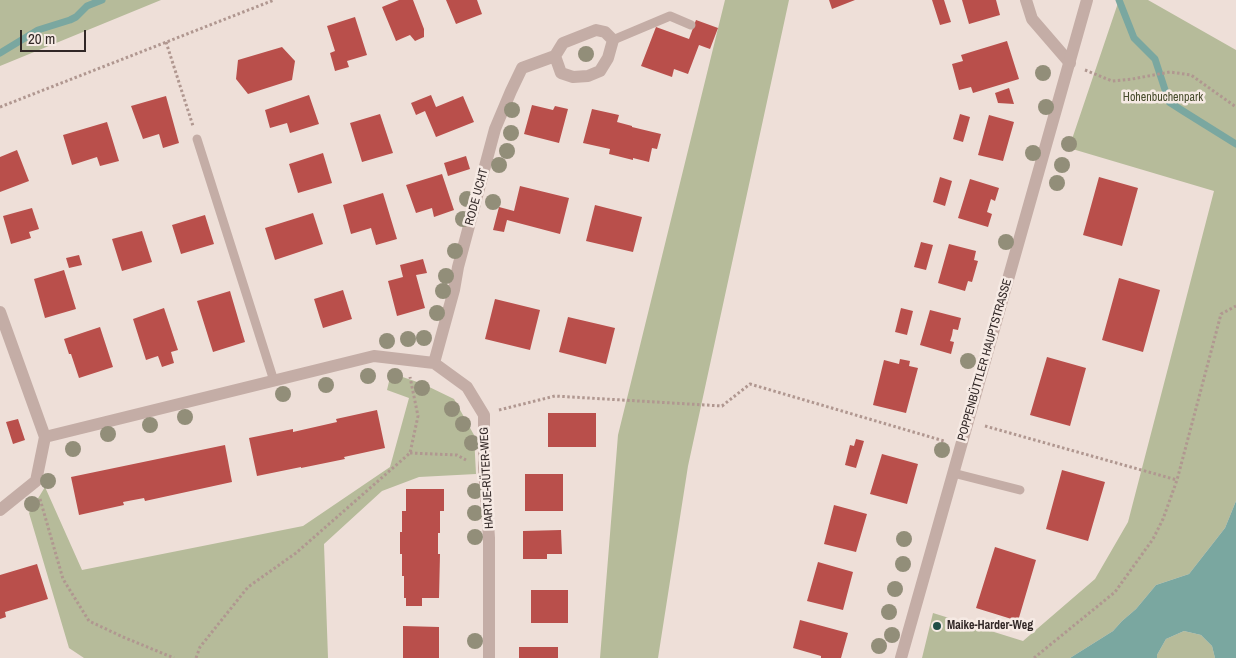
<!DOCTYPE html>
<html>
<head>
<meta charset="utf-8">
<style>
	body { margin:0 }
	#map { position:relative; width:1236px; height:658px; overflow:hidden; background:#eedfd8; font-family:"Archivo Narrow",sans-serif }
	canvas { display:block }
	.scale { position:absolute; left:20px; top:30px; width:66px; height:22px; box-sizing:border-box; border:2px solid #312726; border-top:0; padding-left:6px; font-size:15px; line-height:18px; white-space:nowrap; color:#312726; -webkit-text-stroke:4px #f6eae4; paint-order:stroke }
</style>
</head>
<body>
<div id="map">
<canvas width="1236" height="658"></canvas>
<div class="scale">20 m</div>
</div>
<script>
const context = document.querySelector('canvas').getContext('2d');
context.lineJoin = 'round';
function fillPath(path, color) { context.fillStyle = color; context.fill(path, 'evenodd'); }
const poly = rows => new Path2D(rows.map(r => 'M' + r).join(''));
function stroke(path, color, width, dash) { context.strokeStyle = color; context.lineWidth = width; context.lineCap = dash ? 'butt' : 'round'; context.setLineDash(dash || []); context.stroke(path); }
function label(font, color, halo, rows, align = 'center') {
  context.font = font + ' "Archivo Narrow",sans-serif'; context.lineWidth = 5; context.setLineDash([]); context.textBaseline = 'middle'; context.strokeStyle = halo; context.fillStyle = color; for (const [text, x, y, turn = 0] of rows) {
    context.save(); context.translate(x, y); context.rotate((+turn || 0) * Math.PI / 180); context.textAlign = isNaN(turn) ? turn : align; if (halo) context.strokeText(text, 0, 0); context.fillText(text, 0, 0); context.restore();
  }
}
const green = poly([
	[0,0,161,0,0,66],
	[725,0,789,0,688,466,658,658,600,658,618,435],
	[1119,0,1148,0,1236,50,1236,501,1225,528,1189,574,1156,585,1136,609,1122,621,1113,631,1070,658,922,658,933,613,1023,641,1095,579,1128,522,1214,191,1069,148],
	[391,373,423,384,454,399,474,435,476,474,419,477,382,491,324,544,328,658,84,658,69,648,29,513,45,487,82,570,303,526,390,467,409,398,387,390],
	[1184,631,1201,635,1212,646,1215,658,1157,658,1157,655,1166,639]
]);
const water = poly([
	[1236,501,1236,658,1215,658,1212,646,1201,635,1184,631,1166,639,1157,655,1157,658,1070,658,1113,631,1122,621,1136,609,1156,585,1189,574,1225,528]
]);
const stream = poly([
	[1119,0,1134,38,1155,59,1169,102,1183,111,1236,144],
	[0,53,38,30,70,20,76,17,87,6,102,0]
]);
const building = poly([
	[399,0,413,0,424,29,424,37,415,41,410,35,396,41,382,7],
	[446,0,477,0,482,14,456,24],
	[829,0,855,0,832,9],
	[932,0,944,0,951,22,940,25],
	[962,0,996,0,1000,15,969,24],
	[355,17,367,55,347,61,349,67,335,71,330,53,335,51,327,26],
	[696,20,718,28,710,49,699,45,688,74,674,69,672,77,641,66,656,27,689,39],
	[1007,41,1019,79,973,93,971,87,959,90,952,64,963,61,961,55],
	[282,47,295,61,292,80,248,94,236,79,238,60],
	[1009,88,1014,104,998,103,995,93],
	[309,95,319,124,290,133,287,123,270,128,265,110],
	[431,95,436,107,463,96,474,122,436,137,425,111,416,115,411,103],
	[166,96,179,143,163,148,159,134,143,139,131,106],
	[532,105,553,110,555,106,568,109,559,143,524,134],
	[592,109,619,115,617,122,632,126,632,127,661,134,657,149,652,148,649,162,633,158,633,160,609,154,610,149,583,143],
	[380,114,393,153,362,162,350,123],
	[960,114,970,117,963,142,953,139],
	[989,115,1014,122,1003,161,978,155],
	[107,122,119,161,100,166,97,157,72,165,63,135],
	[17,150,29,181,0,192,0,157],
	[323,153,332,183,298,193,289,164],
	[466,156,470,169,448,176,444,163],
	[442,174,454,210,434,217,432,208,416,213,406,185],
	[940,177,952,181,945,206,933,202],
	[1099,177,1138,188,1122,246,1083,235],
	[970,179,999,188,995,201,991,199,987,212,992,214,988,227,958,218],
	[520,186,569,198,560,234,507,220,504,232,493,230,499,207,514,211],
	[383,193,397,239,376,245,371,228,351,234,343,205],
	[595,205,642,217,633,252,586,241],
	[32,208,39,229,29,232,31,238,11,244,3,216],
	[313,213,323,244,275,260,265,228],
	[205,215,214,244,181,254,172,225],
	[142,231,152,262,122,271,112,239],
	[921,242,933,245,926,270,914,267],
	[949,244,976,251,974,260,978,261,972,282,968,281,965,291,938,283],
	[79,255,82,265,69,268,66,258],
	[423,259,427,273,416,275,425,308,397,316,388,281,403,277,400,265],
	[64,270,76,309,45,318,34,279],
	[1119,278,1160,290,1143,352,1102,340],
	[343,290,352,319,323,328,314,299],
	[230,291,245,342,213,352,197,301],
	[495,299,540,310,530,350,485,339],
	[164,308,178,350,171,352,174,363,162,367,158,356,146,360,133,319],
	[901,308,913,311,907,335,895,332],
	[930,310,961,318,958,330,953,329,952,335,950,341,954,342,951,354,920,345],
	[568,317,615,328,606,364,559,352],
	[100,327,113,367,79,378,71,354,69,354,64,339],
	[1047,357,1086,368,1070,426,1030,415],
	[900,359,910,361,909,366,918,368,906,413,873,405,884,360,899,364],
	[377,410,385,448,344,457,345,459,301,468,301,467,257,476,249,438,293,429,293,432,337,422,336,419],
	[548,413,596,413,596,447,548,447],
	[18,419,25,440,13,444,6,422],
	[856,439,864,441,856,468,845,465,850,445,854,446],
	[225,445,232,482,145,501,144,498,123,502,124,505,79,515,71,477],
	[882,454,918,464,907,504,870,494],
	[1062,470,1105,482,1088,541,1046,529],
	[525,474,563,474,563,511,525,511],
	[406,489,444,489,444,511,440,511,440,533,438,533,438,554,440,554,439,598,422,598,422,606,406,606,406,598,404,598,404,576,402,576,402,554,400,554,400,532,402,532,402,511,406,511],
	[834,505,867,514,856,552,824,544],
	[561,530,562,554,547,554,547,559,523,559,523,531],
	[995,547,1036,560,1018,621,976,608],
	[818,562,853,572,843,610,807,601],
	[37,564,48,599,5,612,6,617,0,619,0,575],
	[531,590,568,590,568,623,531,623],
	[800,620,848,633,841,658,821,658,821,656,793,648],
	[403,626,439,627,439,658,403,658],
	[519,647,558,647,558,658,519,658]
]);
const path = poly([
	[166,42,193,126],
	[1085,70,1112,81,1132,79,1170,72,1191,75,1236,107],
	[0,107,274,0],
	[499,410,555,396,722,406,750,384,944,441],
	[985,426,1177,480],
	[410,453,457,455,466,460],
	[40,499,63,579,89,621,123,637,174,658],
	[196,658,200,647,248,587,296,553,410,453,418,416,410,377],
	[1034,658,1115,592,1153,539,1163,519,1177,480,1221,314,1236,306]
]);
const service = poly([
	[613,40,670,16,691,25],
	[197,139,274,381],
	[953,473,1020,490]
]);
const minor = poly([
	[1026,0,1032,19,1070,63],
	[0,312,45,437],
	[434,363,454,290,458,267,495,129,511,91,522,68,555,56,561,73,573,77,588,76,600,71,608,58,613,40,605,32,596,30,563,43,555,56],
	[0,510,36,481,45,437,374,356,434,363,467,387,484,415,484,468,489,538,489,658]
]);
const tertiary = poly([
	[901,658,1087,0]
]);
const trees = [
	[586,54],
	[1043,73],
	[1046,107],
	[512,110],
	[511,133],
	[1069,144],
	[507,151],
	[1033,153],
	[499,165],
	[1062,165],
	[1057,183],
	[467,199],
	[493,202],
	[463,219],
	[1006,242],
	[455,251],
	[446,276],
	[443,291],
	[437,313],
	[424,338],
	[408,339],
	[387,341],
	[968,361],
	[368,376],
	[395,376],
	[326,385],
	[422,388],
	[283,394],
	[452,409],
	[185,417],
	[463,424],
	[150,425],
	[108,434],
	[472,443],
	[73,449],
	[942,450],
	[48,481],
	[475,491],
	[32,504],
	[475,513],
	[475,537],
	[904,539],
	[903,564],
	[895,589],
	[889,612],
	[892,635],
	[475,641],
	[879,646]
];
const markers = [
	[937,626,5,"#204e47"]
];
const parkNames = [
	["Hohenbuchenpark",1163,98]
];
const streetNames = [
	["RODE UCHT",477,197,-75],
	["POPPENBÜTTLER HAUPTSTRASSE",985,360,-74],
	["HARTJE-RÜTER-WEG",487,478,-93]
];
const poiNames = [
	["Maike-Harder-Weg",947,626]
];
fillPath(green, '#b6bb9a');
fillPath(water, '#7aa7a0');
stroke(stream, '#7aa7a0', 7);
fillPath(building, '#b94f4b');
stroke(path, '#b09790', 3, [2.5, 2.5]);
stroke(service, '#c4ada6', 9);
stroke(minor, '#c4ada6', 12);
stroke(tertiary, '#c4ada6', 12);
context.fillStyle = '#928e79';
for (const [x, y] of trees) { context.beginPath(); context.arc(x, y, 8, 0, 2 * Math.PI); context.fill(); }
for (const [x, y, r, color] of markers) { const dot = new Path2D(); dot.arc(x, y, r, 0, 2 * Math.PI); context.fillStyle = color; context.fill(dot); stroke(dot, '#f6eae4', 2); }
label('12px', '#474c2c', '#f6eae4', parkNames);
label('12px', '#312726', '#f6eae4', streetNames);
label('bold 12px', '#312726', '#f6eae4', poiNames, 'left');
</script>
</body>
</html>
